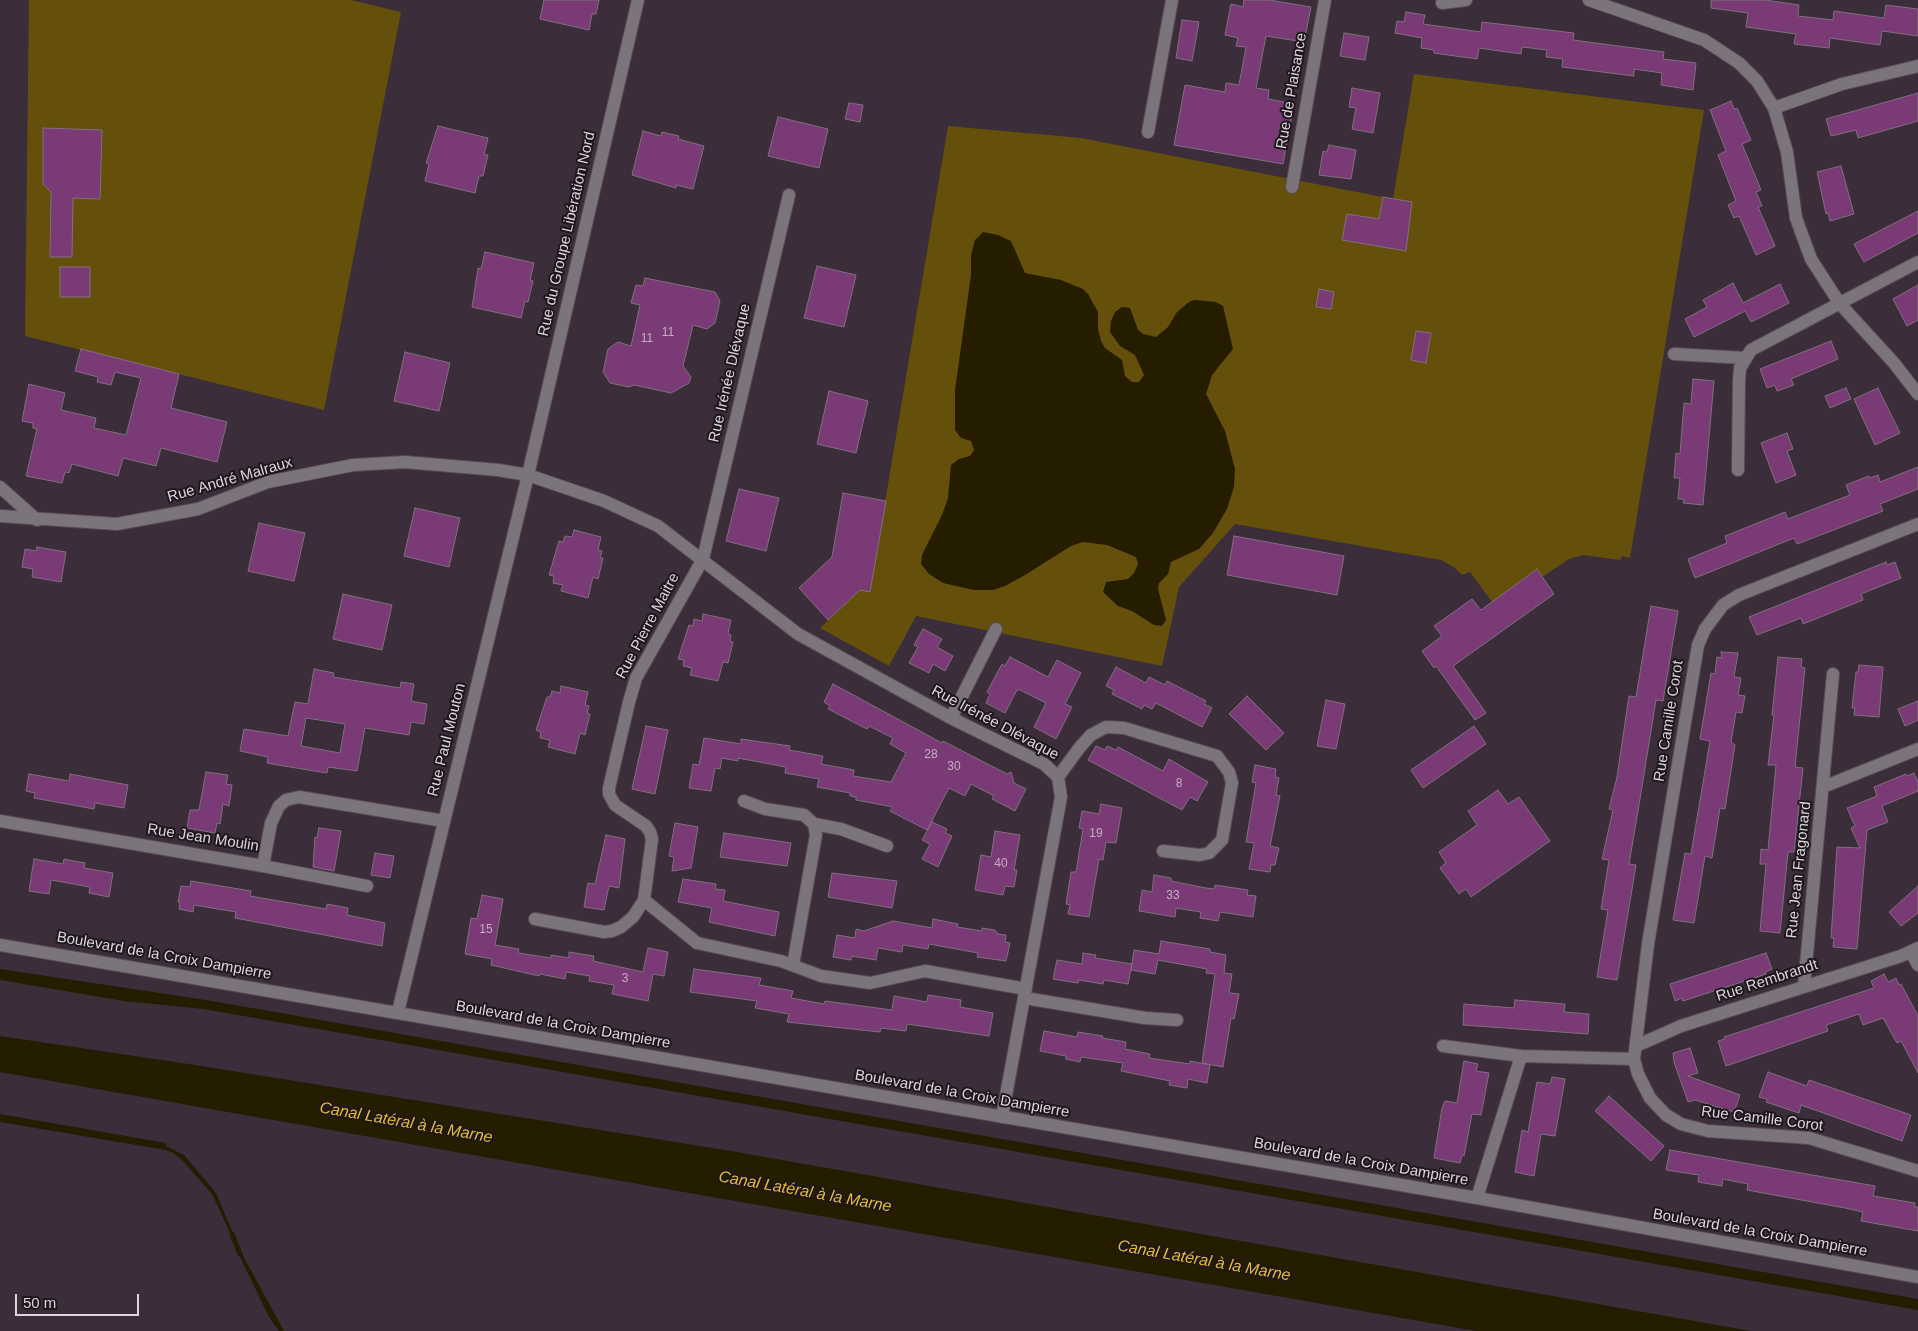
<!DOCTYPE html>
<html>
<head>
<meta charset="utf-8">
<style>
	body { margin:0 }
	#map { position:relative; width:1918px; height:1331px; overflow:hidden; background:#3b2d3a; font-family:Helvetica,sans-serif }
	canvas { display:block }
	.scale { position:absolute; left:15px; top:1294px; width:124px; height:22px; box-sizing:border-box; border:2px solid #ded4dc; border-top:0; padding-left:6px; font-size:15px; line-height:18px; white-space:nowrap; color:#ded4dc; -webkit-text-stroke:4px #1e181e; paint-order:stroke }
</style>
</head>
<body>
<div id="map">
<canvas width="1918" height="1331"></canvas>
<div class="scale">50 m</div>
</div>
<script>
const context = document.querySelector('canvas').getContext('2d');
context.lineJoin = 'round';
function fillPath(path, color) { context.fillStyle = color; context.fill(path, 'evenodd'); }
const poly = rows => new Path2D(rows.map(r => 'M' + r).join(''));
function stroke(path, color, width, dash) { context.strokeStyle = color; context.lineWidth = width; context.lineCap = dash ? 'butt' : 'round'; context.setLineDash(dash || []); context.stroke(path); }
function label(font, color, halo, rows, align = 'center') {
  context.font = font + ' Helvetica,sans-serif'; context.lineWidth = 4; context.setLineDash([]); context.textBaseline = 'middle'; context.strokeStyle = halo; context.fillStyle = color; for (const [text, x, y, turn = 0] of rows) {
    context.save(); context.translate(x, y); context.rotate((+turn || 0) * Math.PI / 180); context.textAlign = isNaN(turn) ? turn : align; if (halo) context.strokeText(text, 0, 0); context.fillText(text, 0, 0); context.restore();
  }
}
const green = poly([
	[29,0,351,0,401,12,324,410,25,336],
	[1414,74,1704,110,1630,558,1622,556,1620,560,1583,555,1569,559,1542,577,1536,570,1492,602,1470,572,1462,575,1455,568,1441,560,1235,524,1179,587,1162,666,916,616,889,666,820,628,860,590,870,592,948,126,1081,138,1393,199]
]);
const water = poly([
	[983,232,998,235,1011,241,1025,273,1061,280,1083,289,1088,294,1098,312,1098,329,1101,341,1105,348,1122,360,1125,376,1132,382,1139,382,1144,375,1135,355,1120,346,1110,332,1111,321,1115,312,1122,307,1130,308,1138,330,1143,334,1156,337,1168,327,1177,312,1189,302,1194,300,1216,302,1223,306,1233,349,1212,375,1206,394,1225,431,1235,469,1234,487,1227,509,1213,533,1199,549,1171,562,1168,574,1159,583,1158,589,1166,620,1162,626,1154,625,1132,611,1118,606,1103,592,1106,582,1128,579,1134,573,1138,564,1136,557,1107,545,1083,542,1071,546,1025,575,1005,586,993,590,974,590,943,583,929,574,921,564,922,555,942,515,948,498,951,465,959,459,970,456,974,450,971,441,961,438,955,430,955,390,971,275,971,255,975,240],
	[0,969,206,1000,1918,1299,1918,1310,204,1009,124,1001,0,980],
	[0,1036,195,1065,731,1151,1751,1331,1476,1331,0,1072],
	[0,1114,166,1143,166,1146,184,1155,216,1193,236,1240,234,1241,212,1194,183,1161,173,1153,166,1150,0,1122],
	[236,1249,239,1249,241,1252,284,1331,279,1331,269,1317]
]);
const stream = poly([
	[232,1234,240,1254]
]);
const building = poly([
	[544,0,599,0,596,14,592,14,589,30,540,19,544,0],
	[1244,0,1269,0,1311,7,1304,42,1266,36,1256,88,1269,90,1268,99,1294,104,1283,164,1174,145,1185,85,1225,92,1226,83,1239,85,1246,47,1236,46,1238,38,1225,35,1231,4,1243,7,1244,0],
	[1711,0,1765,0,1799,5,1798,16,1833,20,1834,11,1884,18,1886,5,1918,9,1918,36,1882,31,1880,45,1830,38,1829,48,1794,44,1796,34,1746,27,1748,13,1711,8,1711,0],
	[1406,12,1425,15,1423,24,1481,32,1482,22,1574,33,1573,40,1664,52,1663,59,1696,63,1693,90,1661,85,1662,73,1634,69,1634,76,1562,67,1563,59,1546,57,1547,50,1522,47,1521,54,1479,48,1477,59,1434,53,1434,50,1421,48,1422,38,1395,33,1397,21,1404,22,1406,12],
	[1182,20,1199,22,1192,61,1176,58,1182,20],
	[1344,33,1369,37,1365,60,1340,56,1344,33],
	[1352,88,1380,93,1373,133,1352,129,1356,108,1349,107,1352,88],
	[1918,93,1918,121,1858,138,1856,130,1831,136,1826,119,1918,93],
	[1731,101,1734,109,1737,108,1751,140,1742,144,1761,190,1756,192,1762,206,1758,207,1775,246,1756,255,1739,216,1734,218,1728,205,1736,201,1718,155,1726,151,1710,110,1731,101],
	[849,103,863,105,860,122,845,119,849,103],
	[778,117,828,129,819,168,768,156,778,117],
	[438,126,488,138,484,155,488,155,483,176,479,176,475,193,425,181,429,164,426,163,438,126],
	[43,128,102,130,100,199,73,198,72,257,50,257,51,192,43,184,43,128],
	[643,131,661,136,662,132,679,136,678,139,704,146,693,189,676,185,676,188,632,175,643,131],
	[1329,145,1356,150,1351,179,1319,175,1323,151,1327,152,1329,145],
	[1841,166,1854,214,1830,221,1828,213,1826,214,1817,172,1841,166],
	[1383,197,1412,202,1406,251,1342,240,1347,214,1379,219,1383,197],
	[1918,211,1918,233,1864,262,1854,244,1918,211],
	[485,252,534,263,530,280,533,281,528,302,525,301,521,318,472,307,478,268,481,269,485,252],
	[817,266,856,275,844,327,804,318,817,266],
	[60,267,90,267,90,297,60,297,60,267],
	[645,278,715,292,720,301,715,323,707,329,693,325,683,366,691,377,689,383,671,393,634,385,629,387,610,383,603,372,608,349,618,342,631,346,640,305,631,303,636,285,643,286,645,278],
	[1733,283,1743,303,1780,284,1789,303,1751,322,1745,311,1694,337,1685,319,1707,307,1703,300,1733,283],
	[1918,285,1918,320,1907,326,1893,299,1918,285],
	[1319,289,1334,292,1331,309,1316,307,1319,289],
	[1416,331,1431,333,1426,363,1411,360,1416,331],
	[1831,341,1838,359,1791,379,1794,385,1777,391,1775,385,1767,388,1760,369,1831,341],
	[81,349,179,374,171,408,227,422,217,462,161,448,156,466,123,458,118,476,72,464,69,473,65,472,62,483,26,476,37,429,33,428,33,423,22,421,29,384,65,393,61,410,96,418,94,428,126,435,141,378,115,372,111,385,97,382,98,377,75,371,81,349],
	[405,352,450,363,439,411,394,401,405,352],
	[1693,379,1714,381,1703,505,1683,503,1684,499,1678,499,1680,478,1674,478,1676,453,1680,454,1684,403,1691,404,1693,379],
	[1846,388,1851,399,1830,408,1825,396,1846,388],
	[1878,388,1900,433,1875,445,1854,399,1878,388],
	[829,391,868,401,856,453,817,444,829,391],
	[1787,433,1793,449,1787,451,1796,475,1776,483,1761,443,1787,433],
	[1918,467,1918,489,1880,504,1883,511,1797,544,1794,538,1695,578,1688,559,1727,543,1725,536,1785,512,1788,519,1850,495,1846,485,1869,476,1870,478,1878,475,1880,482,1918,467],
	[739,489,779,498,766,551,726,541,739,489],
	[843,493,886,501,870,592,860,590,828,620,799,588,832,557,843,493],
	[415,508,460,518,449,567,404,556,415,508],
	[259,523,305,533,294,581,248,571,259,523],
	[574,530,601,537,598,550,602,551,600,558,603,558,598,579,593,577,588,598,561,591,563,585,553,583,554,576,549,575,559,541,563,542,565,536,572,537,574,530],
	[1234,536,1344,556,1337,595,1227,575,1234,536],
	[37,547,66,552,61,582,32,577,33,569,22,567,25,549,36,551,37,547],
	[1886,562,1887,565,1895,562,1901,578,1861,594,1863,600,1803,624,1801,618,1757,635,1749,617,1886,562],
	[1537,569,1554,594,1453,666,1486,713,1475,720,1436,666,1434,668,1422,651,1442,636,1434,626,1472,599,1481,610,1537,569],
	[343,594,392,605,382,650,333,639,343,594],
	[1651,606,1678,611,1663,701,1656,700,1640,799,1629,864,1636,865,1617,980,1597,977,1608,910,1601,909,1609,860,1602,859,1613,810,1609,809,1617,777,1629,696,1636,697,1651,606],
	[703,614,731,620,728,634,731,635,730,641,733,642,728,663,723,662,718,681,690,675,692,668,683,666,684,660,678,659,689,625,693,626,694,619,702,621,703,614],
	[923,629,942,639,937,647,953,656,945,671,933,664,929,673,909,663,918,647,914,645,923,629],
	[1721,652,1738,653,1734,677,1741,678,1738,695,1745,696,1742,713,1736,712,1731,742,1735,745,1725,809,1720,808,1712,858,1705,856,1694,923,1673,920,1685,853,1691,854,1710,741,1700,739,1711,673,1715,674,1717,657,1722,658,1721,652],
	[1010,657,1048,677,1057,660,1081,673,1065,704,1072,707,1056,739,1034,727,1046,703,1020,690,1017,690,1005,713,986,703,990,694,987,692,1002,664,1005,666,1010,657],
	[1778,657,1802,659,1801,667,1805,668,1795,767,1803,768,1794,852,1788,852,1780,933,1760,931,1766,864,1760,864,1761,849,1768,850,1776,765,1768,765,1774,715,1772,715,1778,657],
	[1859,665,1883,667,1879,717,1854,715,1855,708,1852,708,1856,672,1858,672,1859,665],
	[1116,667,1146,683,1149,677,1165,685,1167,681,1206,701,1204,704,1212,708,1202,727,1156,703,1152,709,1144,705,1142,709,1112,694,1114,690,1106,686,1116,667],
	[314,669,334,673,333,677,400,688,401,682,414,684,411,701,427,704,424,724,411,722,409,735,365,728,357,771,328,767,327,773,278,765,267,763,268,757,240,751,244,729,288,736,295,702,308,704,314,669],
	[306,718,345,724,340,753,301,746,306,718],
	[833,684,942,743,943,741,1007,774,1011,772,1014,783,1026,789,1015,811,992,799,994,796,971,784,965,796,949,788,927,830,890,811,893,807,856,800,856,797,850,796,850,793,817,787,819,779,785,773,786,767,738,758,738,761,722,758,720,769,715,768,711,791,689,788,693,764,699,765,704,738,741,744,741,739,790,746,789,750,823,756,821,764,854,770,853,776,891,782,906,753,890,744,893,738,869,726,867,729,828,709,830,706,824,702,833,684],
	[561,686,588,692,585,705,589,706,587,713,590,714,585,735,580,733,575,754,548,747,550,740,540,738,541,732,536,730,547,697,550,697,552,691,560,693,561,686],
	[1247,696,1284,733,1266,750,1229,714,1247,696],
	[1326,700,1345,704,1336,749,1317,746,1326,700],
	[1918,701,1918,720,1905,726,1898,709,1918,701],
	[646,726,668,730,655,794,632,789,646,726],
	[1474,726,1486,744,1423,788,1411,770,1474,726],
	[1096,746,1105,750,1107,746,1116,750,1118,747,1163,771,1169,759,1208,782,1197,801,1190,797,1182,810,1088,760,1096,746],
	[1255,765,1276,769,1275,777,1279,778,1276,795,1280,796,1270,846,1279,848,1275,865,1271,865,1270,872,1249,869,1254,843,1246,842,1256,783,1252,782,1255,765],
	[206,772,228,775,226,784,232,785,229,806,223,804,220,824,217,823,215,833,187,828,190,810,199,810,206,772],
	[1914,773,1918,782,1918,791,1882,806,1888,822,1867,830,1857,949,1833,947,1834,938,1831,938,1837,847,1860,848,1851,828,1855,826,1847,808,1877,796,1874,787,1906,774,1907,776,1914,773],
	[29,774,69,781,70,774,128,785,124,808,95,803,94,809,34,798,35,793,26,791,29,774],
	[1498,790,1508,804,1519,797,1550,841,1471,897,1466,889,1459,894,1440,868,1446,863,1439,852,1477,825,1468,811,1498,790],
	[1101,804,1122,808,1116,843,1106,842,1103,860,1099,859,1089,917,1068,914,1070,905,1066,904,1071,872,1076,872,1083,829,1079,828,1082,811,1099,814,1101,804],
	[932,822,947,829,945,833,952,836,938,867,922,859,930,844,922,840,932,822],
	[675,823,698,827,691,868,672,871,674,857,669,856,675,823],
	[319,828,341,831,334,871,313,867,315,837,317,838,319,828],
	[995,831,1020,835,1014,870,1017,870,1014,887,1005,886,1003,895,975,890,981,855,991,857,995,831],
	[724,833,791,843,787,866,720,857,724,833],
	[606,835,625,839,619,888,609,886,604,910,584,907,588,883,595,884,606,835],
	[375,853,394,856,390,878,371,875,375,853],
	[34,859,63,864,64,859,74,861,85,863,84,868,113,873,109,897,89,893,90,887,51,880,49,894,29,891,34,859],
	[832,873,897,881,892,908,828,897,832,873],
	[1154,875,1171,878,1171,881,1206,888,1214,889,1215,885,1248,890,1247,895,1256,896,1253,917,1220,912,1218,921,1200,918,1201,912,1176,908,1175,917,1139,911,1142,890,1152,892,1154,875],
	[683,879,716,884,715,889,725,890,723,901,779,912,775,936,709,922,712,908,678,902,683,879],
	[191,881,251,891,250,896,326,909,327,904,348,908,347,915,385,923,382,946,235,918,236,912,194,905,193,912,179,909,180,903,178,902,181,886,190,887,191,881],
	[1918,886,1918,913,1901,926,1889,912,1918,886],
	[482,895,503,899,495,945,519,949,518,953,551,958,551,955,569,958,569,952,594,956,593,961,643,972,648,948,668,952,664,976,653,974,648,1001,612,994,614,985,589,981,590,976,566,972,565,979,540,974,539,976,491,965,492,959,465,954,471,918,477,919,482,895],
	[933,919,958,924,957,927,982,931,982,928,995,930,998,934,1006,935,1005,942,1010,943,1006,961,977,957,978,953,929,944,928,949,903,945,902,952,878,948,876,960,852,956,851,960,833,957,837,935,855,938,856,929,864,931,893,921,932,928,933,919],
	[1161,941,1210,949,1210,952,1226,955,1224,973,1232,974,1229,993,1239,994,1234,1019,1231,1018,1223,1067,1202,1063,1215,974,1206,973,1207,969,1158,960,1155,974,1131,970,1134,950,1159,954,1161,941],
	[1083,953,1096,955,1095,958,1132,964,1128,984,1104,980,1103,984,1079,980,1078,983,1053,979,1057,960,1082,964,1083,953],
	[1766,953,1772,969,1765,972,1766,974,1683,1001,1682,998,1675,1001,1670,984,1766,953],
	[694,969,761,978,759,985,793,991,791,998,824,1004,825,1001,892,1010,894,996,927,1002,928,995,961,1000,960,1007,993,1013,989,1036,907,1024,906,1031,881,1028,880,1032,787,1022,789,1014,755,1008,757,1001,690,992,694,969],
	[1884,974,1888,982,1896,978,1899,985,1901,984,1918,1016,1918,1073,1901,1041,1897,1043,1883,1018,1863,1025,1859,1014,1826,1025,1828,1031,1726,1066,1718,1041,1725,1039,1724,1037,1874,988,1871,981,1884,974],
	[1515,1000,1565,1004,1564,1012,1589,1014,1588,1034,1463,1025,1464,1004,1514,1008,1515,1000],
	[1044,1031,1077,1037,1078,1032,1103,1036,1102,1038,1126,1042,1125,1049,1150,1054,1149,1058,1190,1064,1190,1061,1210,1065,1207,1083,1188,1079,1187,1088,1169,1085,1170,1081,1121,1071,1123,1063,1081,1057,1080,1062,1066,1059,1066,1056,1040,1051,1044,1031],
	[1690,1048,1698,1073,1688,1076,1740,1095,1734,1112,1695,1100,1688,1102,1674,1062,1673,1053,1690,1048],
	[1464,1061,1478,1064,1476,1071,1489,1073,1481,1115,1472,1114,1464,1156,1462,1155,1460,1163,1434,1158,1442,1108,1445,1101,1457,1103,1464,1061],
	[1768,1072,1807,1086,1809,1080,1911,1115,1902,1141,1801,1105,1799,1113,1766,1102,1767,1099,1759,1097,1768,1072],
	[1552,1077,1565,1079,1555,1136,1541,1134,1534,1176,1515,1172,1522,1130,1528,1132,1537,1082,1550,1084,1552,1077],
	[1609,1096,1664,1146,1651,1161,1595,1111,1609,1096],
	[1670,1150,1875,1186,1873,1196,1915,1203,1914,1207,1918,1207,1918,1231,1861,1221,1863,1212,1845,1208,1747,1190,1748,1184,1723,1179,1722,1186,1698,1182,1699,1175,1666,1170,1670,1150]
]);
const minor = poly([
	[1589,0,1704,40,1739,63,1757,81,1774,108,1787,152,1796,218,1811,259,1840,304,1894,363,1918,394],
	[1442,3,1466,0],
	[1774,108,1842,84,1918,66],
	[1148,132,1172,0],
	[1292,187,1325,0],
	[1674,354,1745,358],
	[1738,470,1739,381,1740,368,1751,350,1918,262],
	[0,487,37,520],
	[0,516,117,524,198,509,268,482,353,465,405,462,498,470,528,475,604,501,658,526,798,634,951,718,1044,764,1058,777,1061,797,1002,1117],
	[1918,524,1739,595,1723,605,1705,629,1698,645,1648,944,1634,1059,1638,1074,1650,1098,1666,1115,1681,1124,1708,1131,1809,1138,1918,1171],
	[951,718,996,629],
	[1058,777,1080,747,1091,735,1106,727,1124,728,1217,756,1229,772,1232,783,1222,840,1209,853,1200,855,1163,851],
	[1823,787,1918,749],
	[744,801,765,809,804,815,814,824,841,829,887,846],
	[0,821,263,866,271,823,279,806,286,800,299,797,444,821],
	[263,866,367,886],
	[644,900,697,943,781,961,821,976,870,983,925,971,1026,989],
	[535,919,604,932,612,931,621,927,633,917,644,900,652,839,650,832,646,826,615,805,609,794,609,788,629,702,636,678,703,559,789,195],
	[0,945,1477,1198,1918,1277],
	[1911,952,1918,965],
	[793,965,816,835,814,824],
	[1804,986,1833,674],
	[1025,998,1145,1018,1177,1020],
	[398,1012,528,475,638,0],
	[1443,1046,1521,1056,1634,1059],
	[1636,1046,1681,1026,1901,956,1918,948],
	[1477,1198,1521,1056]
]);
const numberNames = [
	["11",668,333],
	["11",647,339],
	["28",931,755],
	["30",954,767],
	["8",1179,784],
	["19",1096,834],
	["40",1001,864],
	["33",1173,896],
	["15",486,930],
	["3",625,979]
];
const streetNames = [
	["Rue de Plaisance",1292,91,-80],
	["Rue du Groupe Libération Nord",567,234,-77],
	["Rue Irénée Dlévaque",730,373,-77],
	["Rue André Malraux",230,480,-16],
	["Rue Pierre Maitre",648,626,-62],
	["Rue Camille Corot",1669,721,-81],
	["Rue Irénée Dlévaque",995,723,28],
	["Rue Paul Mouton",447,740,-76],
	["Rue Jean Moulin",203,838,9],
	["Rue Jean Fragonard",1799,870,-84],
	["Boulevard de la Croix Dampierre",164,956,10],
	["Rue Rembrandt",1767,981,-18],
	["Boulevard de la Croix Dampierre",563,1025,10],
	["Boulevard de la Croix Dampierre",962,1094,10],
	["Rue Camille Corot",1762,1119,7],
	["Boulevard de la Croix Dampierre",1361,1162,10],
	["Boulevard de la Croix Dampierre",1760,1233,10]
];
const waterNames = [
	["Canal Latéral à la Marne",406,1123,10],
	["Canal Latéral à la Marne",805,1192,10],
	["Canal Latéral à la Marne",1204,1261,10]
];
fillPath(green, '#65500b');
fillPath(water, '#261c00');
stroke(stream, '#261c00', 5);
fillPath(building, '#793a75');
stroke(building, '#80707e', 1);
stroke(minor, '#584b57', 14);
stroke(minor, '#7c747b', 12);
label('12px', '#c5aec2', null, numberNames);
label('15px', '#ded4dc', '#1e181e', streetNames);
label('italic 16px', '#e5bc37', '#1e181e', waterNames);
</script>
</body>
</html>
